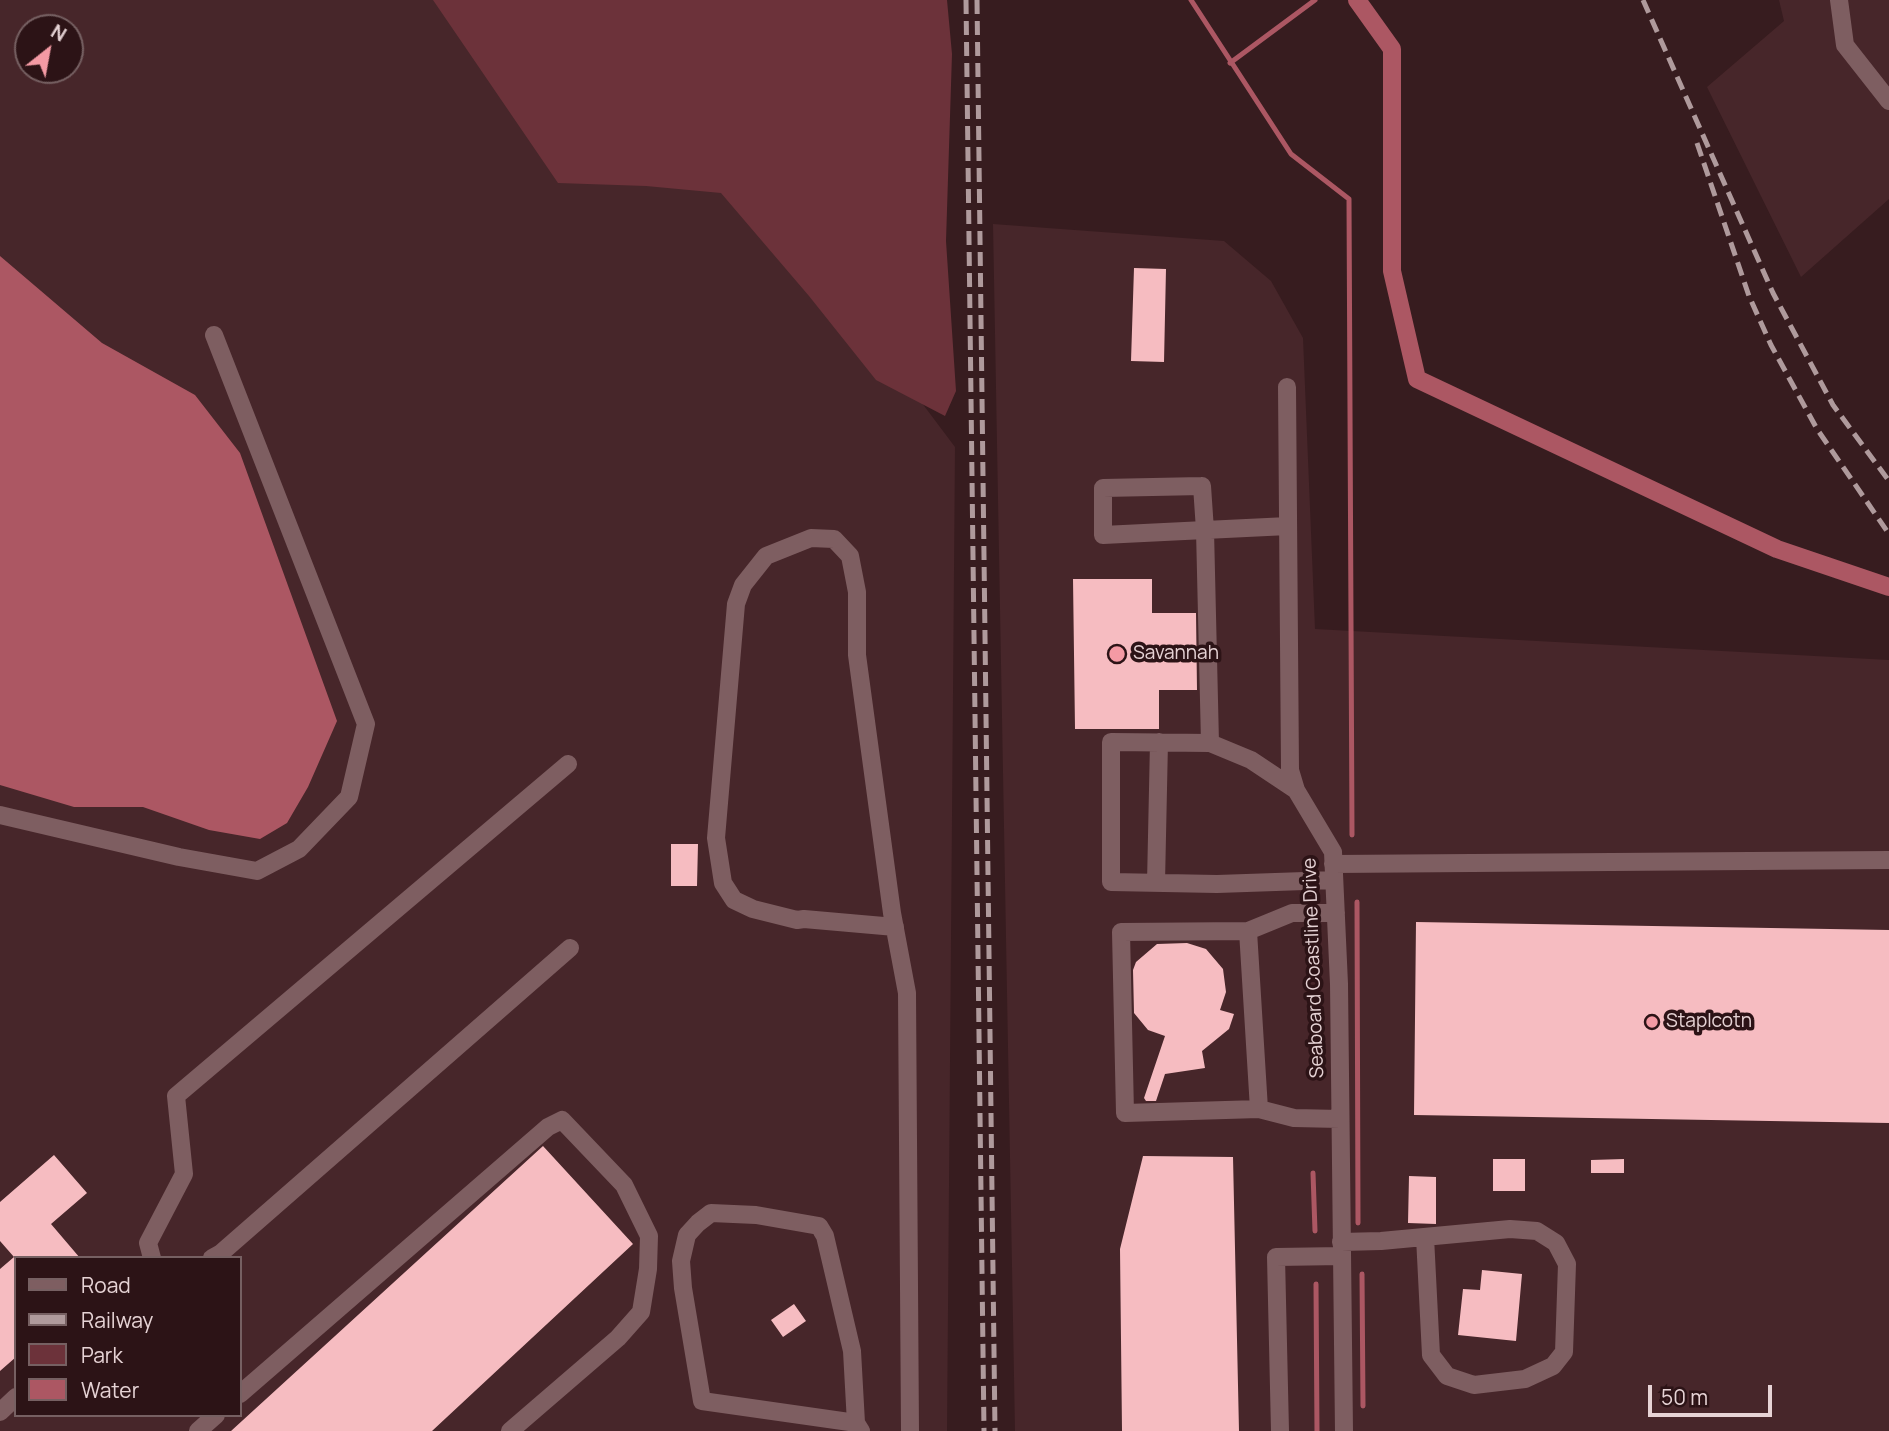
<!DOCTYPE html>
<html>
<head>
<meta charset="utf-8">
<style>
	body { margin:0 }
	#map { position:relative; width:1889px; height:1431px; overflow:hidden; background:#371c1f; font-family:Manrope,sans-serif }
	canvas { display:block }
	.legend { position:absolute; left:14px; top:1256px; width:228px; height:161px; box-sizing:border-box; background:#2c1316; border:2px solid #766062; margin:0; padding:9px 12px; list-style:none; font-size:21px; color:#e6d3d5 }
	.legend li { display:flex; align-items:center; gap:14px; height:35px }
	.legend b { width:35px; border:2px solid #766062 }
	.north { position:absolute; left:14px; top:14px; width:70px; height:70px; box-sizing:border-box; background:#2c1316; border:2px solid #766062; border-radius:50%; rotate:31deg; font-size:19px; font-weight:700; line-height:28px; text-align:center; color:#e6d3d5 }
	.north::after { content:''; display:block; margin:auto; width:24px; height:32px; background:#f49aa4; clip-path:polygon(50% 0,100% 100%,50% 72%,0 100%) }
	.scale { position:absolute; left:1648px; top:1385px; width:124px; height:32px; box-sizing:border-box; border:4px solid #e6d3d5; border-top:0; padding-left:9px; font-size:21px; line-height:24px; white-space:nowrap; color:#e6d3d5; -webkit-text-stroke:5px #2c1316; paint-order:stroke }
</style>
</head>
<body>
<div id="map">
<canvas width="1889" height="1431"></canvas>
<ul class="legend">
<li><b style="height:9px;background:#7e5e61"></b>Road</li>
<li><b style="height:9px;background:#af9a9c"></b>Railway</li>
<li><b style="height:19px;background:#6c323a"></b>Park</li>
<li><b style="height:19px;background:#ac5763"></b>Water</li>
</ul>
<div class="north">N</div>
<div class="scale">50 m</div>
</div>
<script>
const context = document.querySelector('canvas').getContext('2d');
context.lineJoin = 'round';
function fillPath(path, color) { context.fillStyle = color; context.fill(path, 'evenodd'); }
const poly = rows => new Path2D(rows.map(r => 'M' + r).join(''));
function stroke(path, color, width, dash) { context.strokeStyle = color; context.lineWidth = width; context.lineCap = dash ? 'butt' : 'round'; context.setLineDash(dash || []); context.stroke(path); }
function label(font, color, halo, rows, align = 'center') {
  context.font = font + ' Manrope,sans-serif'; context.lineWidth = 7; context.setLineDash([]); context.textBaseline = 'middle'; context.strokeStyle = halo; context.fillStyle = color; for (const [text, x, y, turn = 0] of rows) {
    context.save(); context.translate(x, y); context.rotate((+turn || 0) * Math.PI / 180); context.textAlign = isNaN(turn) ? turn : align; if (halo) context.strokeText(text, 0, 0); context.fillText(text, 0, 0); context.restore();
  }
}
const built = poly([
	[0,0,506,0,849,306,955,447,947,1431,0,1431],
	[28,28,70,28,70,70,28,70],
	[16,1258,240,1258,240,1415,16,1415],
	[1779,0,1889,0,1889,199,1801,277,1707,87,1784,21],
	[993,224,1224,241,1271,281,1303,338,1315,629,1889,660,1889,1431,1015,1431]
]);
const green = poly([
	[433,0,947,0,952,54,946,241,956,391,945,416,876,380,809,296,721,193,646,186,558,183]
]);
const water = poly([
	[0,256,102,343,195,395,240,453,337,721,308,787,287,823,260,839,209,830,143,807,74,807,0,785]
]);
const stream = poly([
	[1191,0,1291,154,1349,199,1352,835],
	[1230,63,1315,0],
	[1357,902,1358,1223],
	[1313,1173,1315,1231],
	[1362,1274,1363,1406],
	[1316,1284,1317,1431]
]);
const canal = poly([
	[1357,0,1392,49,1392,271,1417,379,1777,549,1889,587]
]);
const building = poly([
	[1134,268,1166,269,1164,362,1131,361],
	[1073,579,1152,579,1152,613,1196,613,1197,690,1159,690,1159,729,1075,729],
	[671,844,698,844,697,886,671,886],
	[1416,922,1889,930,1889,1123,1414,1115],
	[1187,943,1206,949,1223,969,1226,992,1220,1010,1234,1014,1229,1029,1202,1051,1205,1068,1165,1074,1156,1101,1146,1101,1144,1098,1165,1036,1148,1030,1134,1013,1133,970,1136,962,1157,944],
	[543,1146,633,1244,432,1431,231,1431],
	[54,1155,87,1193,51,1224,80,1258,16,1258,16,1357,0,1371,0,1269,14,1257,0,1241,0,1202],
	[1143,1156,1233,1157,1239,1431,1122,1431,1120,1249],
	[1493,1159,1525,1159,1525,1191,1493,1191],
	[1624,1159,1624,1173,1591,1173,1591,1160],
	[1409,1176,1436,1177,1436,1224,1408,1223],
	[1482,1270,1522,1274,1516,1341,1458,1335,1463,1289,1480,1290],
	[794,1304,806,1321,783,1337,771,1320]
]);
const minor = poly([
	[1839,0,1845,45,1889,101],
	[1287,387,1290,770,1296,790,1333,852,1339,984,1344,1431],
	[1202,486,1205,530,1103,535,1103,488,1202,486],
	[1210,743,1205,530,1288,526],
	[1296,790,1251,760,1210,743,1111,742,1111,882,1217,884,1334,880],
	[0,815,179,857,257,871,299,849,349,797,366,724,214,335],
	[1333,864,1889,860],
	[1156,883,1159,742],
	[1336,913,1292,913,1248,931,1259,1109,1294,1118,1340,1119],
	[895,927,804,919,797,920,753,909,734,900,723,883,716,838,736,604,743,585,766,556,811,538,834,539,850,556,857,592,857,655,892,913,907,993,910,1431],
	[1248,931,1121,932,1125,1113,1259,1109],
	[1341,1242,1381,1241,1510,1229,1537,1231,1556,1243,1567,1264,1564,1352,1553,1366,1525,1379,1474,1385,1447,1376,1431,1355,1425,1237],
	[152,1258,148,1243,184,1174,176,1096,568,764],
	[212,1258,221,1253,570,948],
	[240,1394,548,1127,562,1120,624,1185,649,1236,648,1269,641,1312,618,1338,510,1431],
	[0,1412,16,1397],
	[856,1423,702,1401,683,1288,681,1261,687,1235,698,1223,711,1213,756,1215,819,1226,825,1236,852,1351,856,1423,861,1431],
	[198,1431,216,1415],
	[1280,1431,1276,1257,1342,1256]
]);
const rail = poly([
	[966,0,984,1431],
	[977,0,995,1431],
	[1643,0,1773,293,1833,405,1889,481],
	[1697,143,1749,296,1771,345,1817,429,1889,534]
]);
const markers = [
	[1117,654,9,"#f49aa4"],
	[1652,1022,7,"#f49aa4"]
];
const poiNames = [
	["Savannah",1133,654],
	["Staplcotn",1666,1022]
];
const streetNames = [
	["Seaboard Coastline Drive",1314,968,-92]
];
fillPath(built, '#47262a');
fillPath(green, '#6c323a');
fillPath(water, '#ac5763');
stroke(stream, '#ac5763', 5);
stroke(canal, '#ac5763', 18);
fillPath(building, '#f6bcc1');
stroke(minor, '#7e5e61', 18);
stroke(rail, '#af9a9c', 5, [14, 7]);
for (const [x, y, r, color] of markers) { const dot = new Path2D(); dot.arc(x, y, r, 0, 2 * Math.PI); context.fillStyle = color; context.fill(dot); stroke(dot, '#2c1316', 2.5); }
label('19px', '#e6d3d5', '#2c1316', poiNames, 'left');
label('19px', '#e6d3d5', '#2c1316', streetNames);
</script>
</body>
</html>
